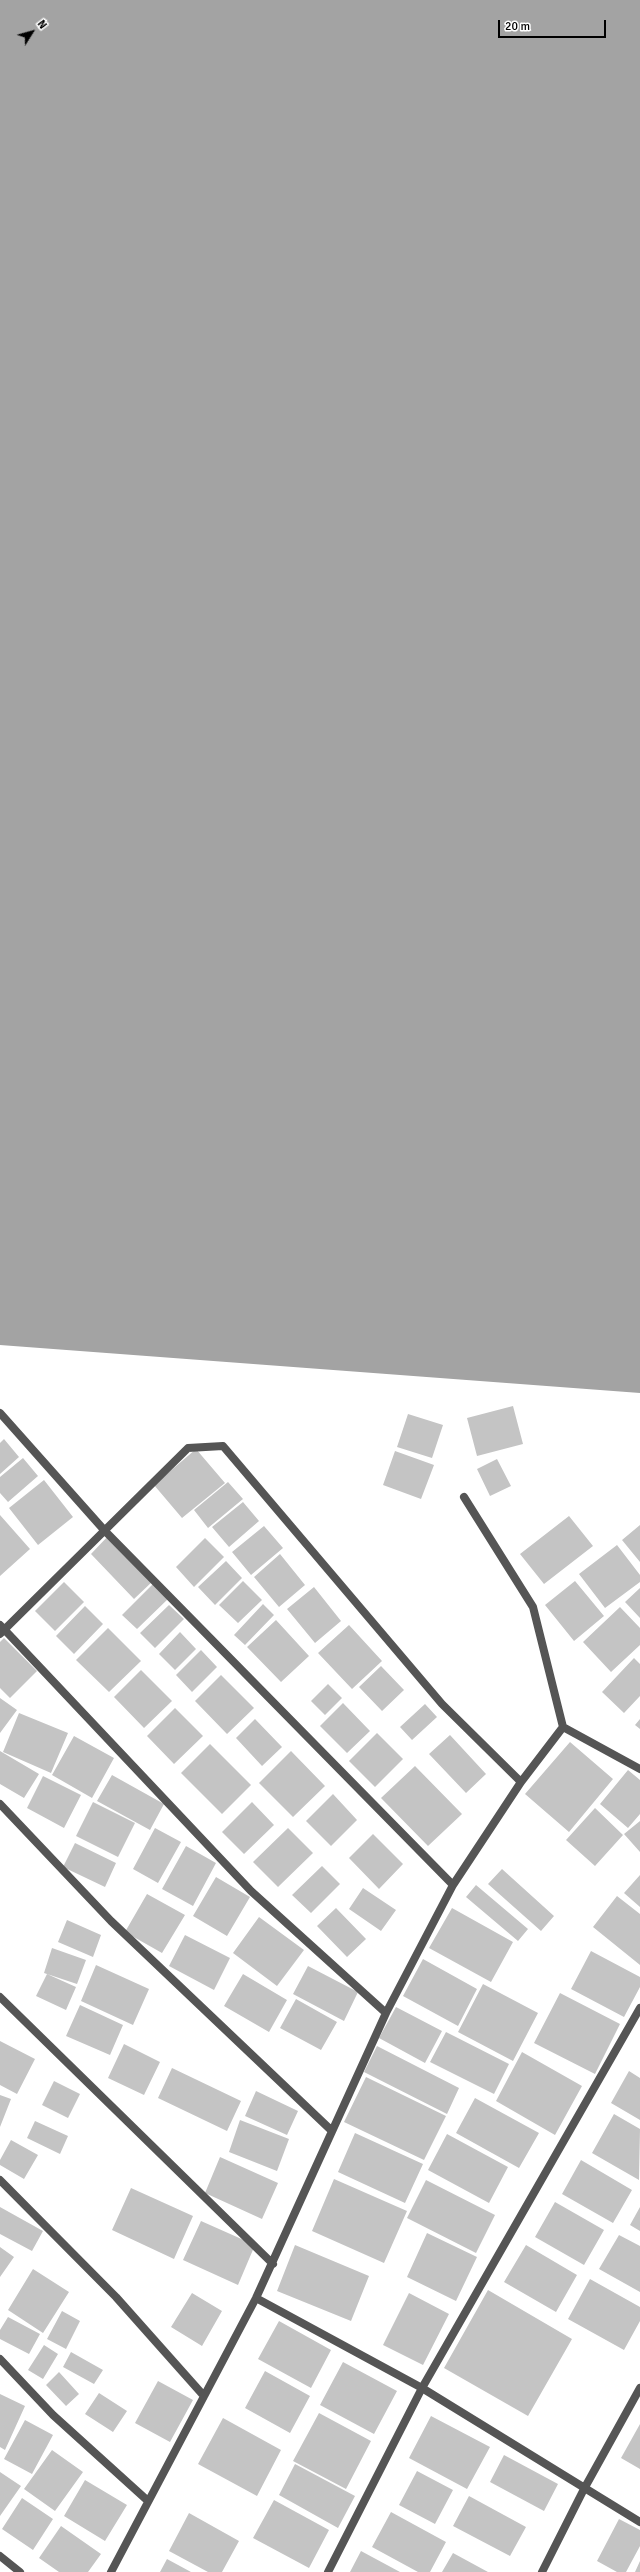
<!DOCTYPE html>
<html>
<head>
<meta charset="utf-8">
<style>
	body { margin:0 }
	#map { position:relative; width:640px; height:2572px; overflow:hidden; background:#fff; font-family:Signika,sans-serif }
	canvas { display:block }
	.north { position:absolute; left:12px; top:12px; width:40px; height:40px; -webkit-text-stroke:3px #fff; paint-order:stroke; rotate:53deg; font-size:11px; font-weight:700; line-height:16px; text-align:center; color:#000 }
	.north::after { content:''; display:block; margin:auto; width:14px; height:18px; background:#000; clip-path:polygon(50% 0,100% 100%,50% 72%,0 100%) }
	.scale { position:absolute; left:498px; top:20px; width:108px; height:18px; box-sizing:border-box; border:2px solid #000; border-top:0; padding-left:5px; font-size:12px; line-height:14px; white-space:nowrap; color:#000; -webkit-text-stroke:3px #fff; paint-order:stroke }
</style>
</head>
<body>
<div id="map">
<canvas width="640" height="2572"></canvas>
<div class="north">N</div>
<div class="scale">20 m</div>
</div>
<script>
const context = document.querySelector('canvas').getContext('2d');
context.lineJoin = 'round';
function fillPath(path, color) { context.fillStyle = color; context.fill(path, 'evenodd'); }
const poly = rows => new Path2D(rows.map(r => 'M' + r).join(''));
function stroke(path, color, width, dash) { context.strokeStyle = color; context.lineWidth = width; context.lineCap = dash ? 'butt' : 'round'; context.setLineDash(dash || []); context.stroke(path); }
const water = poly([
	[0,0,640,0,640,1393,0,1345]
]);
const building = poly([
	[513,1406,523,1444,477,1456,467,1418],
	[408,1414,443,1425,432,1458,397,1447],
	[4,1439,19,1457,0,1474,0,1443],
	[196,1449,225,1483,182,1518,154,1485],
	[395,1451,434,1465,421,1499,383,1485],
	[23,1458,38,1476,8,1502,0,1493,0,1477],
	[497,1459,511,1486,490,1496,477,1469],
	[44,1480,73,1517,38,1545,9,1508],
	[228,1482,243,1499,208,1528,194,1510],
	[243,1502,259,1521,229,1547,212,1527],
	[0,1515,30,1549,0,1576],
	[569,1516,593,1546,544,1584,520,1554],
	[640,1525,640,1562,622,1540],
	[264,1526,283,1548,251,1575,232,1552],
	[109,1535,153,1581,134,1599,91,1554],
	[205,1538,224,1557,194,1587,176,1567],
	[617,1545,640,1575,640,1582,605,1608,579,1574],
	[280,1554,305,1585,279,1607,254,1577],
	[226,1561,242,1578,215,1605,198,1587],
	[243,1581,262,1600,238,1623,219,1605],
	[575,1581,604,1616,574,1641,545,1605],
	[64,1582,84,1602,55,1631,35,1611],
	[153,1584,168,1599,137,1629,122,1615],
	[314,1587,341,1621,315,1643,287,1609],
	[640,1588,640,1618,625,1602],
	[263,1604,274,1615,245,1645,234,1635],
	[169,1605,184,1619,155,1648,140,1633],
	[85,1606,103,1624,74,1654,56,1636],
	[620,1607,640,1628,640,1645,611,1672,583,1642],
	[276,1620,309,1656,281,1682,247,1647],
	[349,1625,382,1661,352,1689,318,1653],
	[108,1628,141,1661,109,1692,76,1660],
	[180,1632,196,1649,175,1670,159,1654],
	[4,1638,37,1671,10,1698,0,1688,0,1642],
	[201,1650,217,1667,192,1692,176,1675],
	[634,1658,640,1664,640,1696,624,1713,602,1692],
	[381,1666,404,1690,382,1711,359,1687],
	[141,1670,172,1701,144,1728,114,1697],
	[221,1675,254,1708,227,1734,195,1701],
	[328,1684,342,1698,325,1715,311,1701],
	[0,1698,17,1710,0,1733],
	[343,1703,370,1731,347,1753,320,1726],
	[425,1704,437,1717,412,1740,400,1727],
	[175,1708,203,1736,174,1764,147,1736],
	[19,1713,68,1733,51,1773,3,1752],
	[255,1719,282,1747,262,1766,236,1738],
	[640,1719,640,1729,635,1725],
	[377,1733,403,1759,375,1787,349,1761],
	[450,1735,486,1774,466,1793,429,1754],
	[74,1736,114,1758,92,1798,52,1775],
	[570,1742,613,1779,569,1832,525,1794],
	[210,1744,251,1785,222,1814,181,1773],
	[0,1751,39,1774,24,1798,0,1784],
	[291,1751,325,1786,293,1817,259,1783],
	[415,1766,462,1814,428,1846,381,1798],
	[628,1770,640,1780,640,1814,628,1828,600,1804],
	[112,1775,164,1804,150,1830,97,1801],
	[43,1776,81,1795,64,1828,27,1808],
	[333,1794,357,1820,331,1846,306,1821],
	[93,1802,135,1823,118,1857,76,1836],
	[252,1802,274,1825,244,1854,222,1832],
	[595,1808,623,1835,595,1866,566,1840],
	[640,1821,640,1852,624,1834],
	[155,1828,181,1842,158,1883,133,1869],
	[288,1828,313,1853,278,1887,253,1862],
	[373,1834,403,1864,379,1889,349,1858],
	[75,1843,116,1863,105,1887,63,1867],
	[186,1846,216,1863,193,1906,162,1889],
	[322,1866,340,1884,311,1913,292,1895],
	[502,1869,554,1916,541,1931,488,1884],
	[640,1875,640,1907,624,1893],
	[216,1877,250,1897,227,1936,193,1916],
	[476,1885,528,1929,518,1941,466,1897],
	[363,1888,396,1910,381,1931,349,1909],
	[147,1894,185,1915,162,1953,125,1932],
	[617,1896,640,1914,640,1965,593,1927],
	[336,1908,366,1939,347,1957,317,1926],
	[452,1908,513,1942,491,1982,429,1948],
	[259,1917,304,1950,277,1986,233,1953],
	[67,1920,101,1935,93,1957,58,1942],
	[185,1935,230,1958,214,1990,169,1966],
	[52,1948,86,1960,77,1984,44,1973],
	[591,1951,640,1977,640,1987,624,2017,571,1989],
	[423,1959,477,1989,458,2026,403,1996],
	[96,1965,149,1989,133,2025,81,2001],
	[308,1966,358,1992,344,2021,293,1994],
	[47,1974,76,1987,66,2010,36,1996],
	[243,1974,287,2000,269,2032,224,2006],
	[483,1984,538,2013,513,2061,458,2032],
	[560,1993,620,2024,595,2074,534,2043],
	[296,1999,337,2022,321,2050,280,2028],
	[80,2005,123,2025,110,2055,66,2036],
	[396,2007,442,2031,425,2063,379,2038],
	[446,2032,509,2064,494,2094,430,2062],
	[0,2041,35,2059,17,2094,0,2085],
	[124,2044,160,2062,144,2095,108,2078],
	[377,2046,459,2088,447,2114,364,2072],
	[522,2052,582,2086,555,2135,496,2101],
	[172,2068,241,2101,227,2131,158,2098],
	[629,2071,640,2078,640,2120,611,2103],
	[366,2077,446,2116,424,2160,344,2122],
	[54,2081,80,2094,68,2118,42,2105],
	[256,2091,298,2111,287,2135,245,2116],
	[0,2095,11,2099,0,2127],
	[475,2098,539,2133,519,2168,456,2133],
	[614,2114,640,2129,639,2180,592,2153],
	[240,2120,289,2139,277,2171,229,2152],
	[35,2121,68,2136,60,2154,27,2138],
	[355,2133,423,2164,405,2203,338,2172],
	[447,2134,508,2167,489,2203,428,2170],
	[11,2140,38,2155,24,2179,0,2165,0,2160],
	[220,2157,278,2183,262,2219,205,2193],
	[581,2160,632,2190,613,2223,562,2194],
	[334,2179,407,2211,384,2263,312,2231],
	[426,2180,495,2215,476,2253,407,2218],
	[131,2188,193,2216,174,2259,112,2230],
	[555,2202,604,2230,584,2265,535,2237],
	[0,2207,43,2231,32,2251,0,2234],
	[640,2207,640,2231,630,2225],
	[201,2221,255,2245,238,2285,183,2260],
	[427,2233,477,2257,456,2301,407,2277],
	[619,2235,640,2246,640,2292,599,2269],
	[295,2245,369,2276,351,2321,277,2291],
	[526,2245,577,2275,556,2312,504,2282],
	[0,2247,14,2257,0,2277],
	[33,2269,69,2292,43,2333,8,2310],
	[590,2279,640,2307,640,2321,624,2350,568,2319],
	[488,2290,572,2339,528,2416,444,2368],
	[192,2293,222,2311,202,2346,171,2327],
	[409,2293,449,2314,423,2365,383,2345],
	[62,2311,80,2321,66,2349,47,2339],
	[8,2317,40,2334,29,2354,0,2339,0,2330],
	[279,2321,331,2350,311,2388,258,2359],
	[44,2345,58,2354,43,2379,28,2370],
	[71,2352,103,2370,94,2384,63,2367],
	[343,2362,397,2391,374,2434,320,2405],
	[265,2371,310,2396,290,2433,245,2408],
	[59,2372,79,2394,66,2406,46,2385],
	[158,2381,193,2400,170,2442,135,2423],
	[99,2393,127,2411,113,2432,85,2414],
	[0,2394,25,2406,5,2450,0,2447],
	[319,2413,371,2441,346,2489,293,2461],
	[431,2416,490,2447,467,2489,409,2458],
	[223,2418,281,2450,257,2496,198,2464],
	[25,2420,53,2435,32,2474,4,2459],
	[640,2424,640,2469,621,2458],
	[52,2450,83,2472,55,2511,24,2489],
	[504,2455,558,2484,544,2511,490,2482],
	[295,2464,355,2496,338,2528,279,2495],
	[417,2471,453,2490,435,2524,399,2505],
	[0,2472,21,2486,0,2516],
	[85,2480,127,2505,105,2541,64,2516],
	[469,2496,526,2527,510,2556,453,2526],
	[22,2498,53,2519,33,2550,2,2529],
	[274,2500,329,2530,309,2568,253,2538],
	[391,2512,446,2542,430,2572,418,2572,372,2547],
	[189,2513,239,2541,222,2572,208,2572,169,2551],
	[619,2519,640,2530,640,2546,626,2572,617,2572,597,2561],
	[61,2526,101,2554,88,2572,59,2572,39,2558],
	[361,2551,400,2572,350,2572],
	[453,2553,488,2572,442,2572],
	[167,2559,191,2572,160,2572],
	[640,2561,640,2572,635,2572]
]);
const minor = poly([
	[0,1413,105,1531,453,1885],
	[464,1497,533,1607,563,1727,640,1769],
	[0,1625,251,1891,386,2013],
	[0,1634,188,1448,223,1446,442,1704,521,1782],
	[0,1804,111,1921,332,2131],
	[0,1997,273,2264],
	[0,2180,116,2297,204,2396],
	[256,2298,422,2388,640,2522],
	[0,2359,53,2415,148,2501],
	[0,2556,20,2572],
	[111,2572,256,2298,386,2013,453,1885,521,1782,563,1727],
	[328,2572,422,2388,640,2008],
	[542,2572,584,2489,640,2388]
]);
fillPath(water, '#a3a3a3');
fillPath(building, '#c4c4c4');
stroke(minor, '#555', 8);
</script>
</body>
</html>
